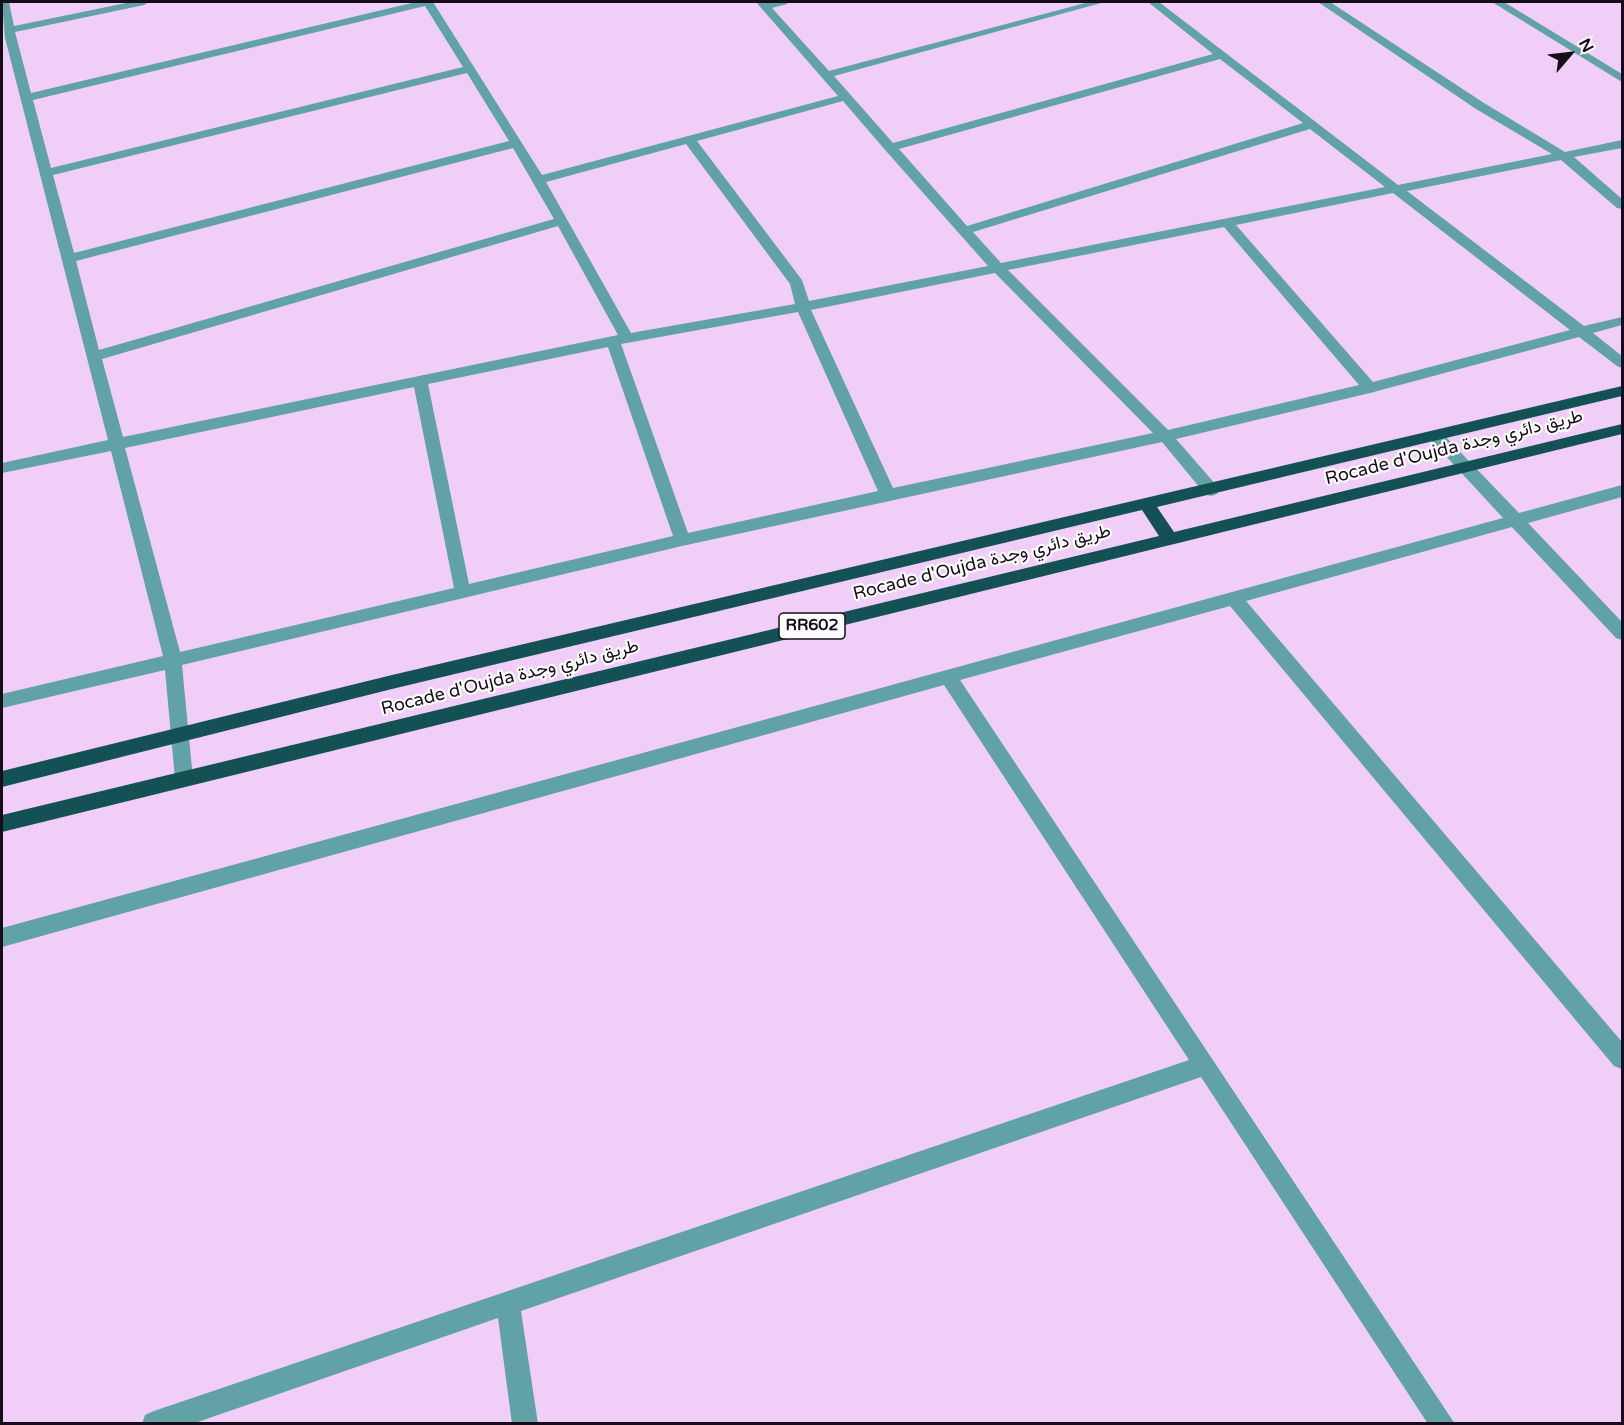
<!DOCTYPE html>
<html>
<head>
<meta charset="utf-8">
<style>
	body { margin:0 }
	#map { position:relative; width:1624px; height:1425px; overflow:hidden; background:#f0cef8; font-family:"Varela Round",sans-serif }
	canvas { display:block }
	.frame { position:absolute; inset:0; border:3px solid #170c1a; pointer-events:none }
	.north { position:absolute; left:1540px; top:24px; width:60px; height:60px; -webkit-text-stroke:4px #fdfdfd; paint-order:stroke; rotate:62deg; font-size:16px; font-weight:700; line-height:24px; text-align:center; color:#170c1a }
	.north::after { content:''; display:block; margin:auto; width:21px; height:27px; background:#170c1a; clip-path:polygon(50% 0,100% 100%,50% 72%,0 100%) }
</style>
</head>
<body>
<div id="map">
<canvas width="1624" height="1425"></canvas>
<div class="frame"></div>
<div class="north">N</div>
</div>
<script>
const context = document.querySelector('canvas').getContext('2d');
context.lineJoin = 'round';
const poly = rows => new Path2D(rows.map(r => 'M' + r).join(''));
function fillPath(path, color) { context.fillStyle = color; context.fill(path, 'evenodd'); }
function label(font, color, halo, rows, align = 'center') {
  context.font = font + ' "Varela Round",Vazirmatn,sans-serif'; context.lineWidth = 4.5; context.setLineDash([]); context.textBaseline = 'middle'; context.strokeStyle = halo; context.fillStyle = color; for (const [text, x, y, turn = 0] of rows) {
    context.save(); context.translate(x, y); context.rotate((+turn || 0) * Math.PI / 180); context.textAlign = isNaN(turn) ? turn : align; if (halo) context.strokeText(text, 0, 0); context.fillText(text, 0, 0); context.restore();
  }
}
function stroke(path, color, width, dash) { context.strokeStyle = color; context.lineWidth = width; context.lineCap = dash ? 'butt' : 'round'; context.setLineDash(dash || []); context.stroke(path); }
const street = poly([
	[2,2,9,2,14,26,131,2,149,2,144,5,15,32,31,93,416,2,433,2,542,175,838,96,756,2,788,2,787,4,772,8,829,71,1089,2,1105,2,834,76,893,143,1213,54,1148,2,1159,2,1398,185,1552,154,1476,109,1318,2,1330,2,1484,103,1565,152,1622,140,1622,148,1574,157,1622,199,1622,209,1617,208,1561,160,1407,191,1584,326,1622,317,1622,325,1593,333,1622,356,1622,368,1617,366,1579,337,1370,393,1176,439,1217,486,1219,490,1217,494,1211,496,1205,494,1162,442,682,546,182,665,193,779,191,785,184,787,177,785,175,779,165,670,2,708,2,694,163,656,111,451,2,473,2,463,108,440,5,38,2,2],
	[425,6,463,67,51,168,33,100,425,6],
	[1220,59,1303,123,967,226,899,149,1220,59],
	[467,73,509,141,74,253,53,175,467,73],
	[843,101,886,151,988,266,809,301,802,280,697,141,843,101],
	[1310,129,1385,187,1001,263,973,232,1310,129],
	[686,144,790,284,795,304,631,333,546,182,686,144],
	[513,148,554,219,99,350,76,261,513,148],
	[1393,193,1570,330,1373,382,1236,225,1393,193],
	[558,226,618,335,123,437,102,359,558,226],
	[1224,227,1359,385,1168,430,1008,270,1224,227],
	[995,273,1153,433,893,488,811,310,995,273],
	[798,312,878,491,688,533,621,344,798,312],
	[608,347,673,536,469,584,428,384,608,347],
	[414,387,454,588,180,652,125,448,414,387],
	[1492,2,1504,2,1622,74,1622,82,1492,2],
	[1436,431,1441,432,1519,513,1622,485,1622,497,1528,523,1622,622,1622,640,1616,638,1512,527,1246,601,1622,1042,1622,1069,1614,1066,1230,606,960,680,1455,1424,1428,1424,1201,1077,521,1311,538,1424,512,1424,498,1318,192,1424,142,1424,145,1415,154,1411,1189,1060,944,685,2,947,2,928,1503,518,1431,440,1428,436,1431,432,1436,431]
]);
const highway = poly([
	[1622,386,1622,396,1157,507,1174,532,1622,424,1622,434,2,832,2,815,1159,536,1142,510,392,689,2,787,2,771,392,675,1622,386]
]);
const shields = [
	[812,626,66]
];
const shieldNames = [
	["RR602",812,626]
];
const streetNames = [
	["Rocade d'Oujda طريق دائري وجدة",1454,448,-14],
	["Rocade d'Oujda طريق دائري وجدة",982,563,-14],
	["Rocade d'Oujda طريق دائري وجدة",510,678,-14]
];
fillPath(street, '#61a2a6');
fillPath(highway, '#145154');
for (const [x, y, w] of shields) { const box = new Path2D(); box.roundRect(x - w / 2, y - 13, w, 26, 4.5); context.fillStyle = '#fdfdfd'; context.fill(box); stroke(box, '#170c1a', 1.5); }
label('bold 16px', '#170c1a', null, shieldNames);
label('18px', '#170c1a', '#fdfdfd', streetNames);
</script>
</body>
</html>
